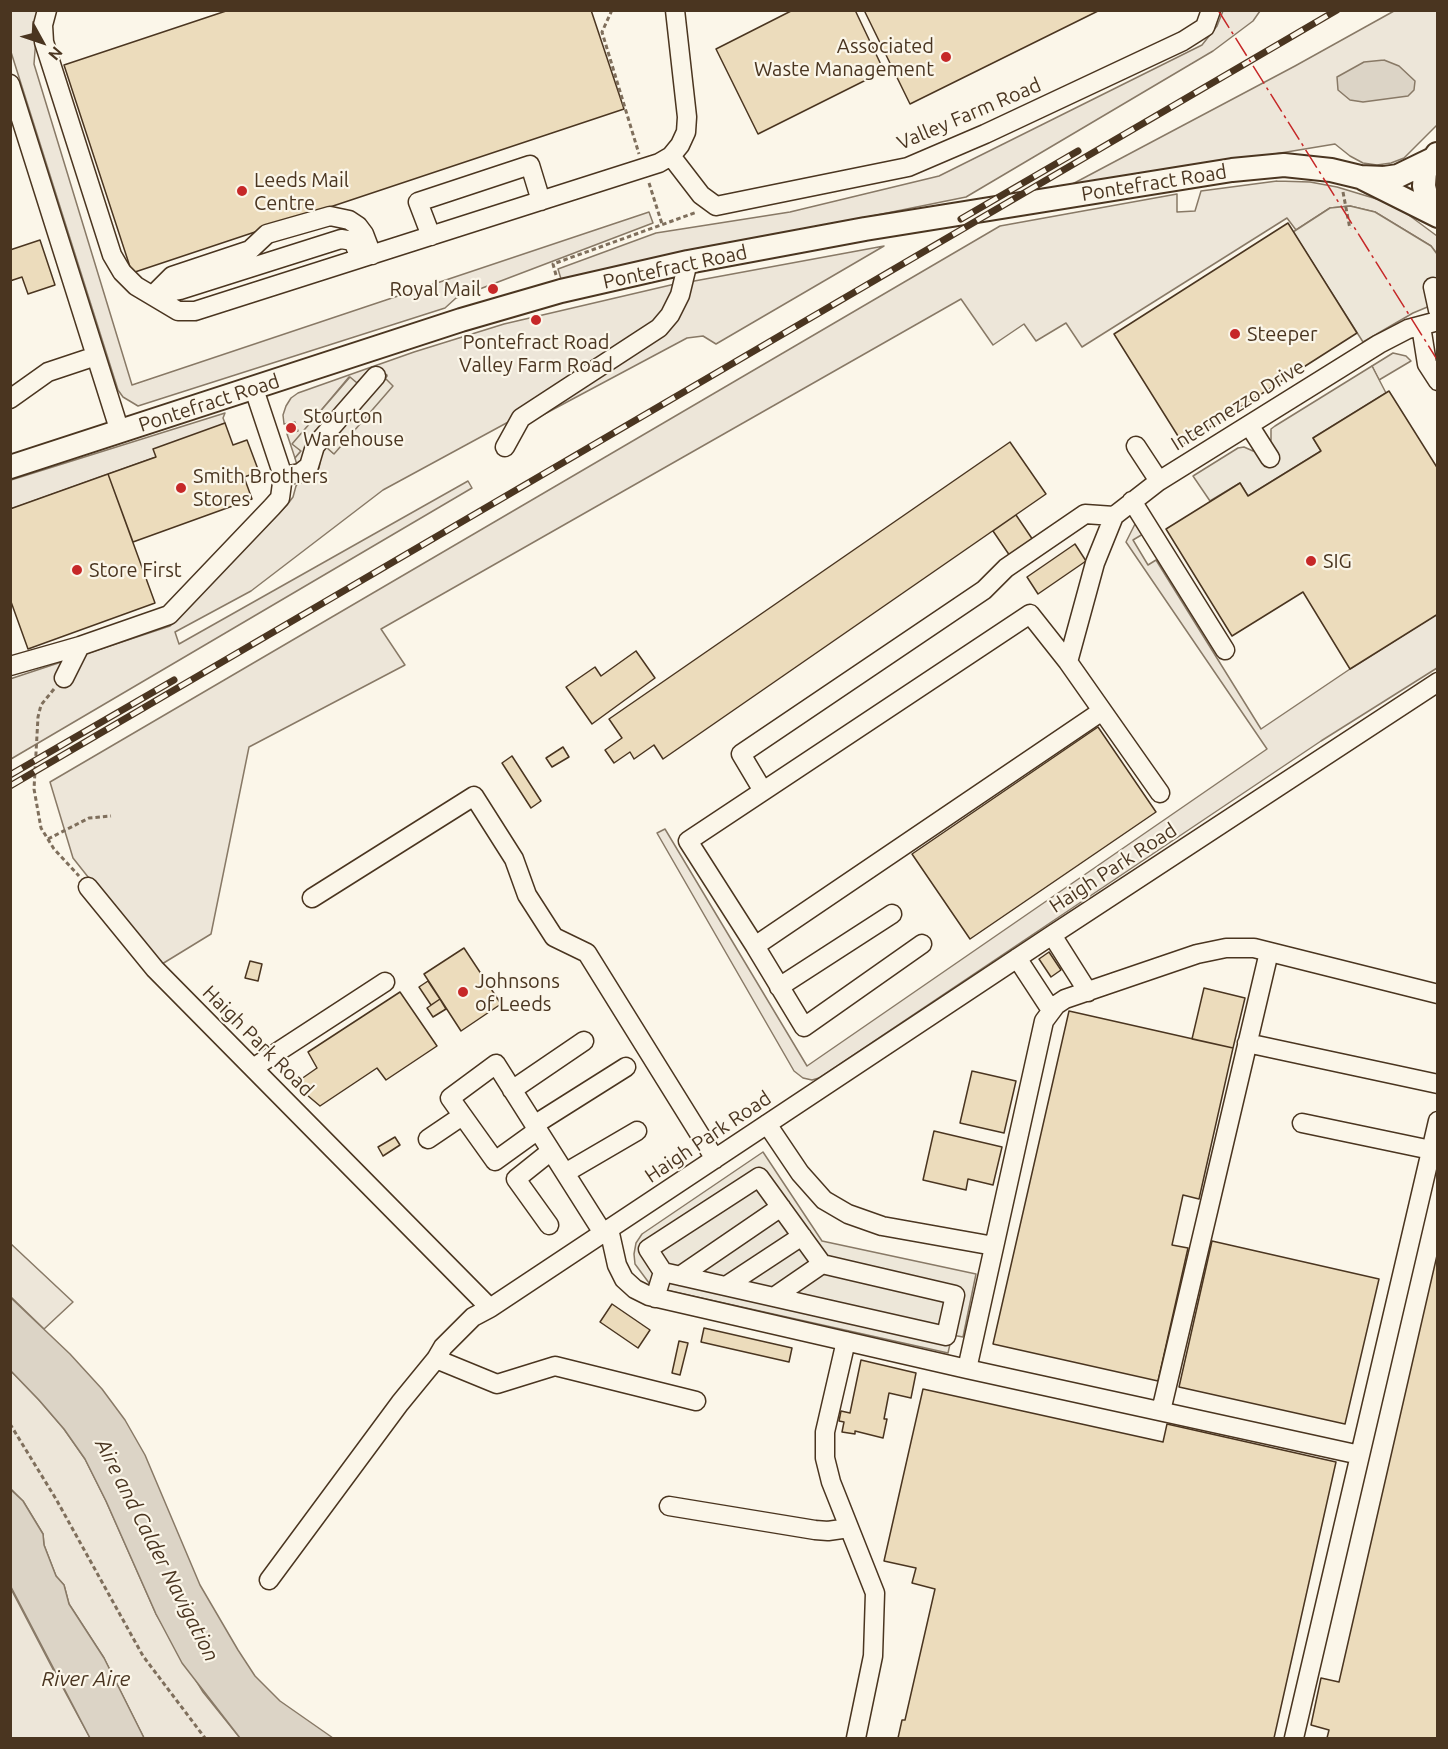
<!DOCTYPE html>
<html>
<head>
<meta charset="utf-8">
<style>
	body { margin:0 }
	#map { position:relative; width:1448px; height:1749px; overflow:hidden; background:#fbf6e9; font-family:Ubuntu,sans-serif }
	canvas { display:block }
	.frame { position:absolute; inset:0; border:12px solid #4a3520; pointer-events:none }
	.north { position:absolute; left:12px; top:12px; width:60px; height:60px; -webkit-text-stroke:4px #fbf6e9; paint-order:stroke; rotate:130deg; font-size:16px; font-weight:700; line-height:24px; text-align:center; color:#4a3520 }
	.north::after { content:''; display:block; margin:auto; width:21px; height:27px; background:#4a3520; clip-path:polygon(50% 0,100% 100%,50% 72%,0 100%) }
</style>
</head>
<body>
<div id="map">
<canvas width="1448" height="1749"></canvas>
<div class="frame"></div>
<div class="north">N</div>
</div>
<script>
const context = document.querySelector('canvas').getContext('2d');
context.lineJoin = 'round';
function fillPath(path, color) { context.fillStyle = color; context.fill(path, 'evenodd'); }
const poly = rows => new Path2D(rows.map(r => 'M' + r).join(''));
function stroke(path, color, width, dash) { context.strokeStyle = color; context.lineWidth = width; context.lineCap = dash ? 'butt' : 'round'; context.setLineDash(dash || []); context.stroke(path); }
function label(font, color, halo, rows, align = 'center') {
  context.font = font + ' Ubuntu,sans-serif'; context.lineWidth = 4.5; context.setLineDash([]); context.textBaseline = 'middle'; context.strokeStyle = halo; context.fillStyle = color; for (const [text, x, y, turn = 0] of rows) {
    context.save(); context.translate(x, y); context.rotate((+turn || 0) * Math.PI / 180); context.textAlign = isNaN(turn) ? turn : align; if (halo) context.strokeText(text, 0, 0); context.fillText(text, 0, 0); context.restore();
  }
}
const green = poly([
	[10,11,38,11,34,64,132,385,649,212,653,223,456,298,445,308,138,406,123,397,118,390,11,52,10,11],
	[1223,11,1260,11,1253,21,1213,51,966,197,561,279,558,269,656,233,790,212,939,176,1202,45,1217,26,1223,11],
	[1394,11,1437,11,1437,125,1404,158,1391,163,1377,165,1363,163,1350,156,1335,144,1063,189,1295,66,1394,11],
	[1277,181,1310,182,1337,187,1380,200,1406,213,1437,236,1437,254,1431,246,1375,212,1350,206,1330,208,1296,230,1287,218,1082,347,1066,323,1036,341,1024,324,993,345,961,299,381,629,405,665,249,747,211,934,162,964,138,940,73,858,50,782,1000,226,1177,194,1177,212,1195,211,1201,191,1277,181],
	[884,246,716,344,703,336,687,338,537,418,553,401,641,347,689,282,884,246],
	[675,284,661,320,512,420,383,490,251,591,175,632,179,644,468,481,472,488,11,759,10,679,170,626,287,505,293,497,296,486,320,456,325,446,333,453,387,376,368,371,357,383,349,377,293,444,301,451,295,458,287,434,298,431,295,422,284,424,283,415,286,406,291,398,298,393,414,352,504,324,675,284],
	[1393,353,1406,356,1411,361,1379,380,1372,366,1393,353],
	[225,413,223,418,225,423,156,457,11,509,11,480,225,413],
	[1136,522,1143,534,1133,540,1148,565,1156,560,1261,729,1350,669,1437,614,1437,668,1321,741,819,1078,812,1080,803,1078,794,1071,657,833,665,829,807,1066,1267,749,1126,542,1136,522],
	[10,1243,73,1302,44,1329,11,1297,10,1243],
	[11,1371,39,1400,64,1429,85,1459,106,1501,156,1614,203,1692,240,1738,144,1738,104,1658,69,1604,64,1585,56,1576,44,1545,43,1534,23,1501,11,1489,11,1371],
	[10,1587,56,1675,90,1738,11,1738,10,1587]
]);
const parking = poly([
	[1350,206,1375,212,1431,246,1437,254,1437,303,1413,313,1363,342,1293,232,1330,208,1350,206],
	[1372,366,1386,393,1313,438,1321,451,1248,496,1240,483,1210,501,1193,476,1238,448,1244,447,1253,451,1271,440,1271,429,1275,426,1372,366],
	[378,368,387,375,385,378,393,386,334,454,326,447,322,451,319,468,310,477,301,480,295,458,301,451,292,444,350,377,357,383,368,371,378,368],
	[763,1152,822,1241,976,1274,963,1337,952,1335,948,1353,652,1287,635,1264,634,1254,636,1243,642,1234,763,1152]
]);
const water = poly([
	[1384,60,1399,66,1415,81,1414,90,1408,96,1363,102,1350,100,1338,90,1337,77,1364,62,1384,60],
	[10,1297,70,1354,102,1389,125,1420,145,1455,200,1585,238,1650,255,1676,280,1701,333,1738,240,1738,182,1663,156,1614,106,1501,85,1459,64,1429,39,1400,11,1371,10,1297],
	[10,1489,23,1501,43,1534,44,1545,56,1576,64,1585,69,1604,104,1658,144,1738,90,1738,11,1587,10,1489]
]);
const building = poly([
	[229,10,591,10,624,109,132,273,64,65,229,10],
	[793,10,855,10,884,71,758,134,716,49,793,10],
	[864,10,1100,10,910,104,864,10],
	[1288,223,1357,333,1183,444,1114,334,1288,223],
	[40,240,55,285,28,294,22,277,10,281,10,250,40,240],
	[1389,391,1438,469,1438,614,1350,669,1303,592,1232,636,1166,529,1240,483,1248,496,1321,451,1313,438,1389,391],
	[225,423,233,445,247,440,259,472,244,477,252,499,133,542,108,474,156,457,153,449,225,423],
	[1010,442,1046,494,663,759,654,745,634,759,630,752,614,763,605,750,622,738,609,719,1010,442],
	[108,474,155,603,28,649,10,599,10,509,108,474],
	[1016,515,1033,540,1010,556,993,531,1016,515],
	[1075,544,1086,561,1038,594,1027,577,1075,544],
	[636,651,655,678,592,724,566,687,595,667,601,676,636,651],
	[1098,727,1156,812,970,939,912,854,1098,727],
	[563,747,569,757,552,767,546,758,563,747],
	[512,756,541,801,531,808,502,763,512,756],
	[464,948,501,1004,461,1031,424,974,464,948],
	[1049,952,1061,970,1051,977,1039,959,1049,952],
	[250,961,262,964,258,981,245,978,250,961],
	[428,981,440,999,431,1005,419,987,428,981],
	[1204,988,1245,998,1233,1048,1192,1039,1204,988],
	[400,992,437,1046,386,1080,377,1068,320,1106,294,1084,317,1068,308,1052,400,992],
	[440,999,446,1009,433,1017,427,1008,440,999],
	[1069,1011,1233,1048,1199,1199,1183,1195,1172,1245,1188,1248,1158,1381,993,1344,1069,1011],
	[972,1071,1016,1081,1004,1133,960,1123,972,1071],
	[934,1131,1002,1147,993,1185,968,1179,966,1190,923,1180,934,1131],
	[395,1137,400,1145,383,1156,378,1147,395,1137],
	[1212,1241,1379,1279,1345,1424,1179,1387,1212,1241],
	[1438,1251,1438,1738,1327,1738,1329,1730,1311,1725,1321,1678,1339,1682,1438,1251],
	[612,1304,650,1330,638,1348,600,1322,612,1304],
	[704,1328,792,1348,789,1362,701,1342,704,1328],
	[679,1341,688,1343,680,1375,672,1373,679,1341],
	[861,1360,916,1373,911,1398,889,1393,884,1419,887,1419,883,1438,855,1431,855,1434,842,1432,844,1422,839,1421,841,1411,850,1413,861,1360],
	[923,1389,1163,1442,1167,1424,1336,1462,1274,1738,898,1738,902,1720,905,1720,935,1589,912,1583,916,1568,884,1561,923,1389]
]);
const path = poly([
	[612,10,602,32,639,154],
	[649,183,662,224],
	[1343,192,1350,229],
	[556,275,553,264,697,212],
	[54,689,41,705,38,717,34,789,41,828,54,849,79,876],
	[48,839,89,818,111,816],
	[10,1424,56,1499,143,1656,205,1738]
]);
const minor = poly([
	[47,10,43,25,44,42,112,255,122,272,136,286,178,311,195,311,659,163,671,156,680,145,686,132,687,117,675,10],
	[10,84,120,432],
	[671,156,701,195,716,206,908,167,985,134,1183,41,1205,27,1211,10],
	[431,236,418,202,530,165,541,201],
	[1433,287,1438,310],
	[153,295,172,276,250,250,267,234,330,216,349,220,358,226,364,234,372,255],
	[153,295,180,290,341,239,353,241,360,258],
	[1421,326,1427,364,1438,381],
	[10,399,48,372,96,356],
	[1249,425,1270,458],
	[1136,446,1159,481],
	[505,447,521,418,659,328,670,315,680,295,688,262],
	[283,476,300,473,309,466,315,446,376,376],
	[1132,501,1225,650],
	[1114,516,1159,481,1379,344,1408,329,1438,321],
	[1114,516,1095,563,1068,662,1160,793],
	[10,666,80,646,169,615,272,507,280,498,283,476,254,389],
	[64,678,80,646],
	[763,791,741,754,984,590,1006,568,1085,514,1114,516],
	[88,887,155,969,490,1308,1052,935,1438,682],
	[312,898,474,796,514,859,527,895,554,937,587,953,715,1159],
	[1052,935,1088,992],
	[922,944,804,1027,755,946,1102,711],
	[755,946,688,841,1030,614,1068,662],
	[1017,958,1051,1010],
	[779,987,892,914],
	[1247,1043,1438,1084],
	[253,1068,385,982],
	[512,1090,584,1041],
	[1302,1123,1431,1150],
	[767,1124,800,1173,824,1200,848,1214,882,1226,994,1246],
	[534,1125,626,1067],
	[538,1130,495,1161,450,1098,496,1064,603,1233],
	[428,1139,462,1116],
	[565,1173,637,1131],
	[549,1225,516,1179,551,1151],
	[609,1229,617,1265,624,1279,635,1289,649,1296,967,1369,1360,1455],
	[680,1276,781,1207],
	[726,1286,802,1236],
	[774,1297,822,1264],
	[655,1298,663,1272,648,1249,759,1177,822,1264,955,1295,946,1336,663,1272],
	[846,1341,825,1432,825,1458,831,1482,875,1593,873,1656,856,1738],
	[436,1359,497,1384,555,1366,696,1401],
	[967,1369,1044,1021,1056,1005,1065,999,1197,954,1226,948,1254,948,1438,994],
	[1161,1411,1269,952],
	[669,1506,815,1530,828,1531,849,1528],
	[269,1580,400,1403,436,1359,443,1347,473,1317,490,1308],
	[1294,1738,1438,1121]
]);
const major = poly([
	[1437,154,1425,172,1424,186,1427,199,1438,213],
	[1364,179,1438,216],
	[10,467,461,320,561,291,688,262,865,229,1232,170,1284,165,1331,170,1360,177,1384,178,1398,176,1431,160]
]);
const rail = poly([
	[961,219,1078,151],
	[10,775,174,680],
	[10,786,1337,10]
]);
const power = poly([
	[1218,10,1438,361]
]);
const markers = [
	[946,57,6,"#c62828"],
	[242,191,6,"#c62828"],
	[493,289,6,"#c62828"],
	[536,320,6,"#c62828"],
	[1235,334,6,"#c62828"],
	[291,428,6,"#c62828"],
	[181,488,6,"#c62828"],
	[1311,561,6,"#c62828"],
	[77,570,6,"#c62828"],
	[463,992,6,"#c62828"]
];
const poiNames = [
	["Associated",934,46,"right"],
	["Waste Management",934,69,"right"],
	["Leeds Mail",254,180],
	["Centre",254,203],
	["Royal Mail",481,289,"right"],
	["Steeper",1247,334],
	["Pontefract Road",536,342,"center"],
	["Valley Farm Road",536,365,"center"],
	["Stourton",303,416],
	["Warehouse",303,439],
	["Smith Brothers",193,476],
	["Stores",193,499],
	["SIG",1323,561],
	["Store First",89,570],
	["Johnsons",475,981],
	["of Leeds",475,1004]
];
const streetNames = [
	["Valley Farm Road",969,114,-23],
	["Pontefract Road",1154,183,-9],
	["Pontefract Road",675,267,-12],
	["Pontefract Road",209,403,-18],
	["Intermezzo Drive",1238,405,-32],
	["Haigh Park Road",1113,868,-33],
	["Haigh Park Road",258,1041,45],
	["Haigh Park Road",708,1137,-34]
];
const waterNames = [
	["Aire and Calder Navigation",157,1550,63],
	["River Aire",86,1679]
];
fillPath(green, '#ede6d9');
stroke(green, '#887966', 1.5);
fillPath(parking, '#ede7d9');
stroke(parking, '#887966', 1.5);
fillPath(water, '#dcd4c6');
stroke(water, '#887966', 1.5);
fillPath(building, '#ecdcbc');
stroke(building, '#4a3520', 1.5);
stroke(minor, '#4a3520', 21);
stroke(major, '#4a3520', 26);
stroke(path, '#7f6f5c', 3, [4.5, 3]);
stroke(minor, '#fbf6e9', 18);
stroke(major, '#fbf6e9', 22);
stroke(rail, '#4a3520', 7);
stroke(rail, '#fbf6e9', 4.5, [14]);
stroke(power, '#c62828', 1.5, [21, 4.5, 3, 4.5]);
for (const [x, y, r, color] of markers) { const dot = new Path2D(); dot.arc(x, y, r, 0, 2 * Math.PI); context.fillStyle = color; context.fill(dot); stroke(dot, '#fbf6e9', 2); }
label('20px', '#4a3520', '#fbf6e9', poiNames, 'left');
label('20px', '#4a3520', '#fbf6e9', streetNames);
label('italic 21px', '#4a3520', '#fbf6e9', waterNames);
</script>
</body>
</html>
